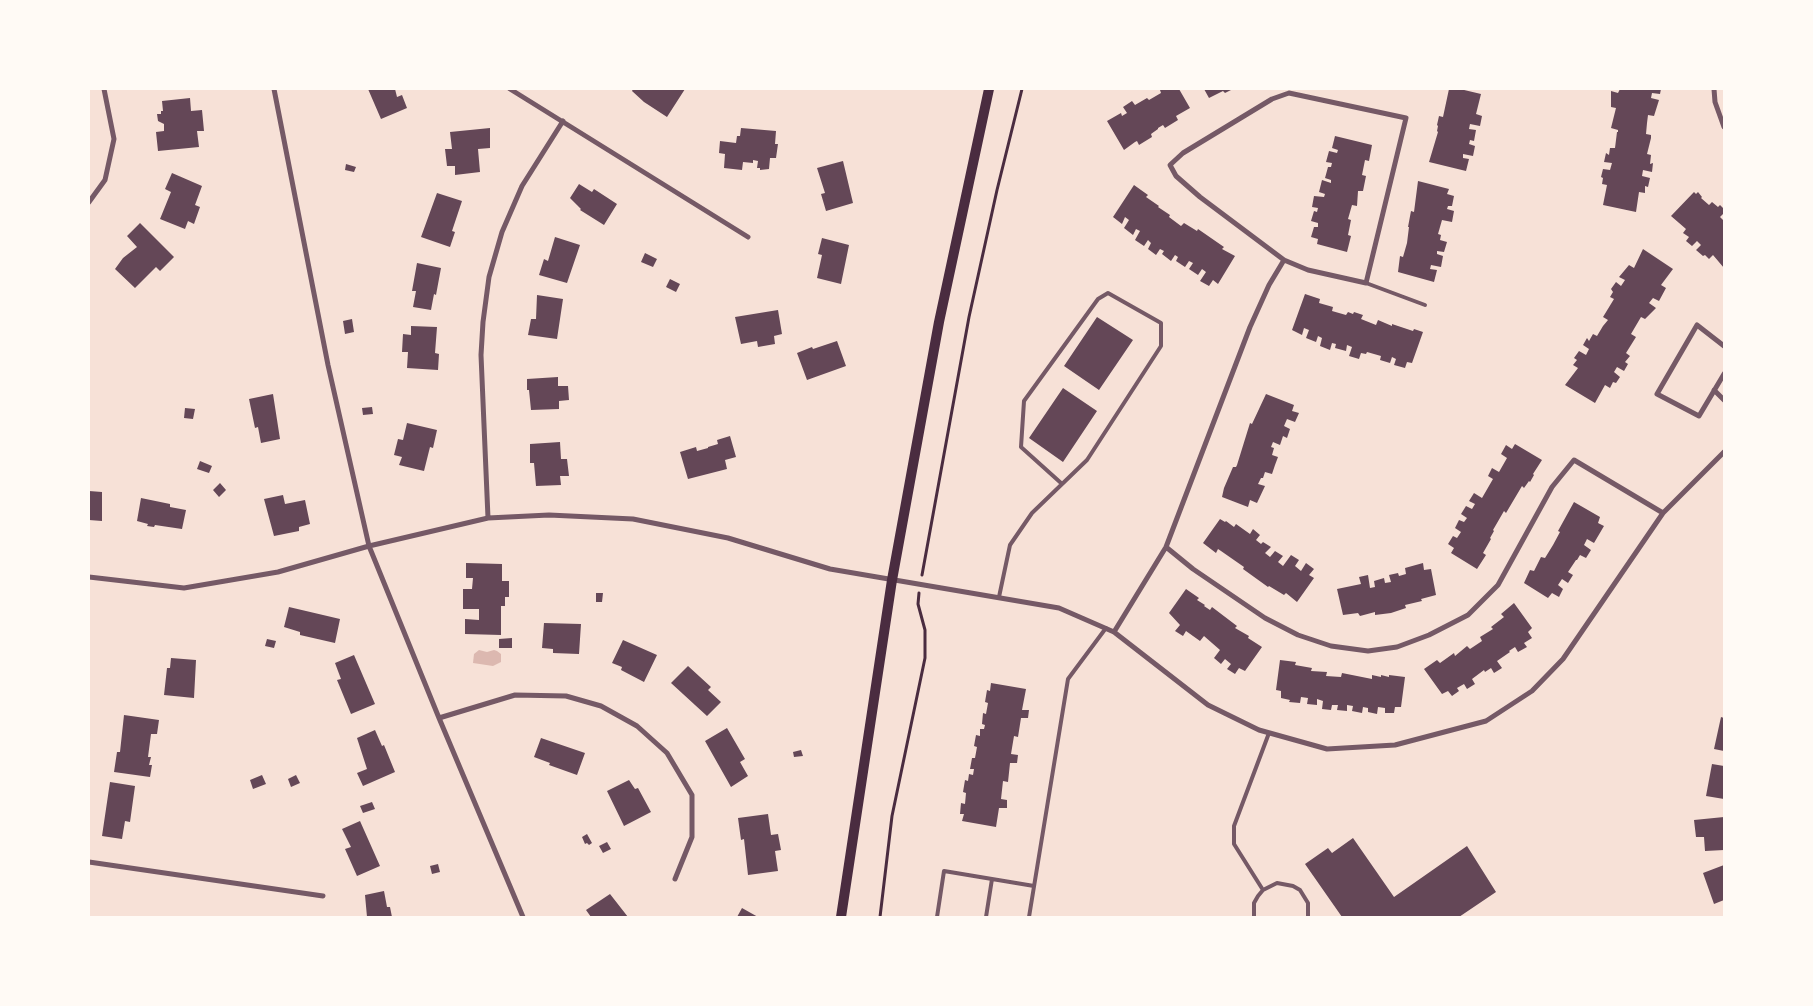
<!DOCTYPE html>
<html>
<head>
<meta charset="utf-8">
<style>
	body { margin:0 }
	#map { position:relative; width:1813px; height:1006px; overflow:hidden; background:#f7e1d7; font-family:Ubuntu,sans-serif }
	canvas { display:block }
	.frame { position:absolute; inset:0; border:90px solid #fffaf5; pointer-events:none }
</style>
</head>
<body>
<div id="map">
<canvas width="1813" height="1006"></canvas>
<div class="frame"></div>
</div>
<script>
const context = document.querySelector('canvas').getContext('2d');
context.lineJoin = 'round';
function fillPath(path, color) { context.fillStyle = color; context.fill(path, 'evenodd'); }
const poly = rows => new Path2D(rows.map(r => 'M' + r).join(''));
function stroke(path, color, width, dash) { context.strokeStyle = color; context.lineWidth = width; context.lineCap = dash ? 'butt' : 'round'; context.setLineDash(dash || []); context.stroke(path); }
const water = poly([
	[479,650,487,652,494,650,497,651,501,654,501,662,493,666,473,663,474,654]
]);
const building = poly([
	[368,89,395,89,397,97,402,95,407,108,381,119],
	[633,89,685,89,667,117,644,102,632,91],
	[1162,89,1179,89,1190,108,1176,116,1178,120,1165,128,1163,125,1158,128,1158,129,1151,134,1152,137,1139,145,1137,141,1135,142,1124,150,1107,121,1121,113,1122,116,1127,113,1123,107,1132,101,1135,105,1147,98,1149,100,1161,93,1160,90],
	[1204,89,1233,89,1225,93,1223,91,1209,98],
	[1449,89,1460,89,1481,94,1476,114,1482,116,1480,126,1470,124,1469,129,1476,130,1474,141,1470,140,1469,144,1475,146,1473,156,1463,154,1463,158,1469,159,1466,171,1429,162,1438,132,1437,131,1438,126,1437,125,1439,116,1443,117],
	[1620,89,1661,89,1660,94,1652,93,1651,98,1659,100,1654,116,1648,115,1647,123,1646,134,1651,135,1651,138,1647,154,1651,155,1650,164,1653,163,1652,172,1643,170,1642,176,1650,178,1648,187,1645,186,1645,193,1639,192,1636,212,1603,205,1607,185,1602,184,1603,178,1601,177,1603,169,1610,170,1612,163,1604,162,1606,153,1609,155,1610,148,1615,148,1617,132,1618,132,1618,130,1611,128,1616,108,1611,107,1611,91,1618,93],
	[190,98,191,111,202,110,204,131,197,131,199,147,158,151,156,132,164,131,164,124,158,121,157,114,161,114,161,111,163,111,162,101],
	[490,128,490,148,478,149,480,172,455,175,455,166,447,166,445,149,452,149,450,132],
	[741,128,776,131,775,144,778,144,776,158,770,158,769,169,760,170,760,168,757,168,758,161,753,160,753,163,743,162,742,170,724,168,725,154,719,153,720,141,736,143,737,136,740,136],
	[1335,136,1372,145,1369,161,1365,160,1362,175,1366,176,1363,191,1358,191,1357,206,1352,205,1348,219,1351,220,1348,235,1351,236,1347,252,1317,244,1318,239,1311,237,1314,227,1318,227,1318,223,1311,221,1314,211,1317,212,1318,208,1312,207,1314,196,1324,197,1325,194,1319,192,1322,180,1331,183,1331,180,1325,178,1328,167,1331,167,1332,163,1326,162,1329,151,1337,153,1338,150,1332,148],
	[843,161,853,203,826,211,821,194,825,193,817,168],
	[346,164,356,167,354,172,345,170],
	[172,173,202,186,195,205,200,207,194,224,188,221,185,229,160,219,171,192,165,189],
	[1418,181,1449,189,1447,194,1454,196,1452,206,1448,206,1447,209,1454,211,1452,222,1442,220,1438,234,1441,235,1440,240,1447,242,1444,252,1437,251,1437,254,1443,256,1441,267,1431,265,1430,269,1437,270,1434,282,1398,272,1400,256,1403,257,1407,243,1409,227,1408,227,1411,211,1414,212],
	[579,184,592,192,594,189,617,204,604,225,580,210,581,209,570,198],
	[1134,185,1148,195,1146,197,1159,206,1158,207,1170,215,1169,217,1181,226,1184,223,1197,231,1198,229,1224,247,1222,249,1235,256,1218,284,1213,280,1209,286,1200,281,1206,272,1202,269,1198,275,1189,269,1193,263,1189,261,1185,267,1176,261,1178,257,1175,255,1171,261,1162,254,1164,251,1160,249,1156,255,1148,249,1151,243,1148,240,1144,246,1135,240,1140,231,1136,229,1133,235,1124,228,1129,220,1125,217,1122,224,1113,217],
	[1694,192,1696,194,1698,192,1702,197,1701,198,1709,205,1712,202,1718,207,1720,205,1724,209,1724,213,1720,217,1724,221,1724,268,1713,255,1709,259,1705,255,1703,256,1696,250,1701,245,1697,241,1692,246,1686,241,1689,237,1683,233,1686,229,1671,216],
	[437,193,462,201,452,231,455,232,450,247,421,237],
	[140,223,174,257,160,271,156,267,135,288,115,269,123,258,137,247,127,236],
	[555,237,580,245,567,283,539,275,544,259,548,261],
	[822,238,849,245,841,284,817,278,822,255,818,254],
	[1643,249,1673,269,1661,285,1666,288,1659,301,1653,298,1649,303,1656,308,1645,319,1641,317,1631,334,1636,337,1626,353,1630,356,1625,362,1628,364,1624,371,1617,367,1614,372,1620,377,1616,383,1613,382,1610,388,1605,385,1595,403,1565,385,1578,368,1573,365,1577,360,1574,358,1579,351,1586,355,1589,349,1583,345,1587,338,1589,341,1593,334,1597,336,1603,326,1608,320,1603,317,1614,299,1610,297,1613,292,1611,289,1616,282,1621,286,1625,280,1619,277,1629,265,1634,268],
	[645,253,657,259,653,267,641,262],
	[417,263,441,268,436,295,434,294,431,310,413,307,416,291,412,291],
	[670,279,680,284,676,292,666,287],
	[1305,294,1320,299,1319,303,1333,307,1332,311,1346,315,1348,312,1353,314,1354,312,1363,315,1361,319,1376,325,1378,320,1392,326,1392,324,1413,331,1414,329,1423,332,1412,363,1407,362,1405,368,1394,365,1396,359,1392,357,1390,363,1380,360,1381,356,1367,352,1366,354,1361,353,1359,359,1349,356,1352,347,1347,345,1346,351,1335,348,1336,344,1332,343,1330,350,1320,346,1322,338,1318,336,1316,342,1306,338,1309,330,1304,328,1302,335,1292,330],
	[537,295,563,299,557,339,528,335,531,319,536,319],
	[778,310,782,334,774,336,775,344,758,347,757,341,741,344,735,317],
	[1097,317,1133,340,1099,390,1064,366],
	[352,319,354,332,345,334,343,321],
	[411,326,437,327,435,353,439,354,438,370,407,368,408,352,402,352,403,334,411,335],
	[837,341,846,366,807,380,797,353,812,347,813,349],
	[558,377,558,386,568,386,569,400,559,401,559,409,531,410,529,390,527,390,527,379],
	[1063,388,1097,411,1063,462,1029,438],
	[273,394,280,439,261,443,258,427,255,428,249,399],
	[1266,394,1294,405,1292,411,1299,413,1295,422,1287,419,1284,426,1290,429,1287,438,1283,436,1280,445,1273,442,1271,447,1274,448,1272,455,1278,457,1275,465,1272,474,1265,472,1263,478,1261,478,1258,484,1265,486,1257,503,1250,500,1248,507,1222,497,1224,488,1233,467,1236,467,1237,465,1250,423,1252,424],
	[372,407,373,414,363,415,362,408],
	[185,408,195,409,193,419,184,418],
	[407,423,437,430,433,448,430,447,424,471,399,465,402,457,394,455,398,439,403,440],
	[730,436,736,457,725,460,727,469,688,479,680,452,696,447,697,451,708,448,708,447,718,444,717,440],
	[560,442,561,459,567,459,569,476,560,476,561,485,536,486,534,463,530,463,530,444],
	[1515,444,1542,460,1533,474,1534,475,1530,482,1529,481,1524,488,1522,486,1506,513,1504,511,1493,530,1494,531,1490,538,1491,539,1483,553,1486,555,1477,569,1451,553,1454,548,1448,544,1453,536,1457,538,1461,532,1455,528,1459,520,1464,522,1467,518,1461,514,1466,506,1472,509,1475,504,1469,501,1474,493,1482,498,1493,479,1488,476,1492,468,1499,472,1507,458,1501,454,1506,445,1512,449],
	[200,461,212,466,209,473,197,469],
	[220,483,226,490,219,497,213,490],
	[89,491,102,492,102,521,89,520],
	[283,495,285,504,305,500,310,524,299,527,299,531,274,536,264,499],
	[141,498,170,504,170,507,186,510,182,529,155,525,154,527,147,526,148,524,137,521],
	[1574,502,1600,517,1598,523,1604,526,1594,543,1587,539,1584,545,1591,550,1586,558,1580,555,1577,560,1576,560,1568,572,1573,575,1568,583,1562,579,1558,585,1563,589,1559,597,1552,593,1548,598,1524,583,1530,570,1534,571,1541,557,1545,558,1553,545,1560,532,1558,531],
	[1220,519,1225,522,1226,521,1234,527,1236,524,1250,534,1253,529,1260,535,1256,540,1261,544,1263,542,1271,547,1265,553,1270,557,1275,551,1283,556,1278,562,1283,566,1291,555,1299,560,1295,566,1301,571,1306,563,1314,569,1309,575,1314,578,1297,602,1286,593,1284,595,1269,586,1268,587,1243,569,1244,567,1221,551,1218,549,1216,553,1203,543],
	[466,563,502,564,502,581,509,581,509,597,505,597,505,606,501,606,501,635,465,634,465,619,479,620,479,609,463,609,463,589,472,589,473,578,466,578],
	[1423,563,1424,570,1431,569,1436,595,1421,599,1422,601,1405,605,1406,608,1391,613,1375,615,1375,612,1360,616,1358,613,1343,615,1337,589,1361,584,1359,577,1368,575,1370,588,1375,587,1374,581,1384,578,1385,583,1391,582,1389,575,1398,573,1399,576,1406,574,1405,568],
	[1186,589,1199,598,1197,600,1205,605,1204,606,1210,610,1212,607,1237,626,1235,628,1249,636,1248,638,1262,647,1245,671,1239,668,1235,674,1227,669,1231,664,1225,659,1221,664,1214,658,1220,650,1204,636,1200,641,1186,631,1183,636,1175,631,1180,625,1169,613],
	[596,593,603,593,602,602,596,602],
	[1514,603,1532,628,1528,632,1532,638,1524,643,1527,647,1518,652,1515,647,1509,651,1510,652,1497,661,1502,668,1494,673,1491,668,1485,672,1484,670,1472,679,1475,684,1467,689,1464,684,1457,688,1459,691,1452,696,1448,691,1442,694,1424,669,1437,660,1440,663,1454,653,1455,656,1467,646,1470,649,1482,641,1480,637,1493,629,1491,627,1504,617,1501,614],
	[289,607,340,619,335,643,300,635,300,632,284,627],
	[544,623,581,624,579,654,553,653,553,649,542,648],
	[512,638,512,648,499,648,499,639],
	[267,639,276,641,274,648,265,646],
	[623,640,657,655,644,682,621,670,622,667,612,663],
	[354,655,375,704,351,714,337,680,341,679,335,663],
	[171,658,196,660,194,698,164,695,167,668,170,668],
	[1280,660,1296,662,1295,665,1312,668,1311,671,1327,672,1326,676,1341,677,1342,673,1372,679,1372,675,1381,677,1381,675,1389,677,1389,675,1405,677,1401,707,1395,707,1394,713,1385,713,1385,708,1378,707,1377,714,1368,712,1368,708,1363,707,1362,713,1352,711,1353,706,1347,705,1347,711,1337,710,1338,705,1332,705,1331,710,1322,709,1323,701,1317,699,1317,705,1307,704,1308,698,1301,697,1300,703,1289,702,1290,700,1281,698,1281,691,1276,690],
	[688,666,711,687,708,690,721,702,707,716,671,683],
	[991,683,1026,689,1022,710,1029,710,1028,718,1021,718,1018,737,1014,736,1011,754,1018,755,1017,763,1010,763,1008,782,1003,781,1001,799,1007,800,1007,808,999,808,996,827,962,821,964,814,960,814,961,803,965,804,966,793,963,792,965,780,968,781,969,774,973,775,974,769,970,769,972,758,975,758,977,747,974,746,976,735,980,736,980,729,984,729,985,725,982,724,983,713,986,714,988,703,985,702,987,690,990,691],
	[124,715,159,720,157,734,151,734,148,757,151,757,149,765,152,765,150,777,114,772,117,752,120,752],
	[1721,717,1724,718,1724,751,1714,749],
	[727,728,745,759,740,762,748,776,731,787,705,741],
	[375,730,382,746,384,745,395,772,363,786,357,773,367,769,357,738],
	[541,738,585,753,577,775,549,765,550,763,534,757],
	[801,750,803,756,794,757,793,752],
	[1712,764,1724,766,1724,799,1706,796],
	[262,775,266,784,253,789,250,780],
	[296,775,300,783,291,787,288,779],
	[629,780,635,789,638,788,651,812,624,826,607,791],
	[110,782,135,786,130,822,125,821,122,839,102,836],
	[372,802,375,809,363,813,360,806],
	[768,814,771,835,778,834,781,850,775,851,778,871,748,875,744,839,741,840,738,818],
	[1724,817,1724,850,1705,851,1704,837,1696,837,1694,820],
	[360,821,380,866,357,876,345,849,351,847,342,829],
	[587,834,592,843,589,845,587,843,585,844,582,837],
	[1353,838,1394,897,1467,846,1496,892,1459,917,1342,917,1305,864,1328,848,1332,853],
	[607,842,611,849,603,853,599,846],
	[438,864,440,872,432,874,430,866],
	[1724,865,1724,900,1714,904,1703,873],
	[384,891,387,907,390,907,392,917,367,917,365,895],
	[610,894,628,917,591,917,586,910],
	[742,908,758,917,737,917]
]);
const path = poly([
	[922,575,969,317,997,190,1022,89],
	[880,917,892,816,925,658,925,630,918,604,919,593]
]);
const service = poly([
	[1366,283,1425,305],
	[999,597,1010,545,1032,513,1087,460,1161,346,1161,323,1108,293,1098,299,1024,401,1021,447,1061,483],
	[1263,890,1234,844,1234,826,1269,733],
	[937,917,944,871,1034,886],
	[986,917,992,879],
	[1029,917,1068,679,1106,628],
	[1254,917,1254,903,1258,896,1263,890,1277,883,1293,886,1300,890,1308,903,1308,917]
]);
const minor = poly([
	[274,89,328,365,369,546,439,718,523,917],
	[510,89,748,237],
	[1714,89,1715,102,1724,127],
	[1289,93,1406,118,1366,283,1308,270,1284,260,1200,197,1176,176,1170,165,1183,153,1272,99,1289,93],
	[89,202,105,180,114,139,104,89],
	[1724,346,1697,325,1657,394,1699,416,1724,374],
	[1714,390,1724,400],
	[488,518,481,355,483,322,489,277,502,232,522,186,563,121],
	[1166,547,1193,569,1265,618,1298,635,1331,646,1368,651,1397,647,1429,635,1468,615,1498,585,1552,487,1574,460,1663,513],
	[89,577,184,588,278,572,369,546,488,518,549,515,633,519,728,538,830,569,1059,608,1114,632,1208,705,1259,730,1327,749,1395,745,1486,721,1532,691,1563,659,1663,513,1724,452],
	[1114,632,1166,547,1250,327,1269,285,1284,260],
	[439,718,515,695,566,696,601,706,637,726,667,753,692,795,692,837,675,879],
	[89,862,323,896]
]);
const secondary = poly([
	[841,917,892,580,939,322,989,89]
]);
fillPath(water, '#dcb8b0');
fillPath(building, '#644757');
stroke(path, '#4a2c40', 3);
stroke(service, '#755966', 4);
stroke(minor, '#755966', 5);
stroke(secondary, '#4a2c40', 10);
</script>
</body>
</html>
